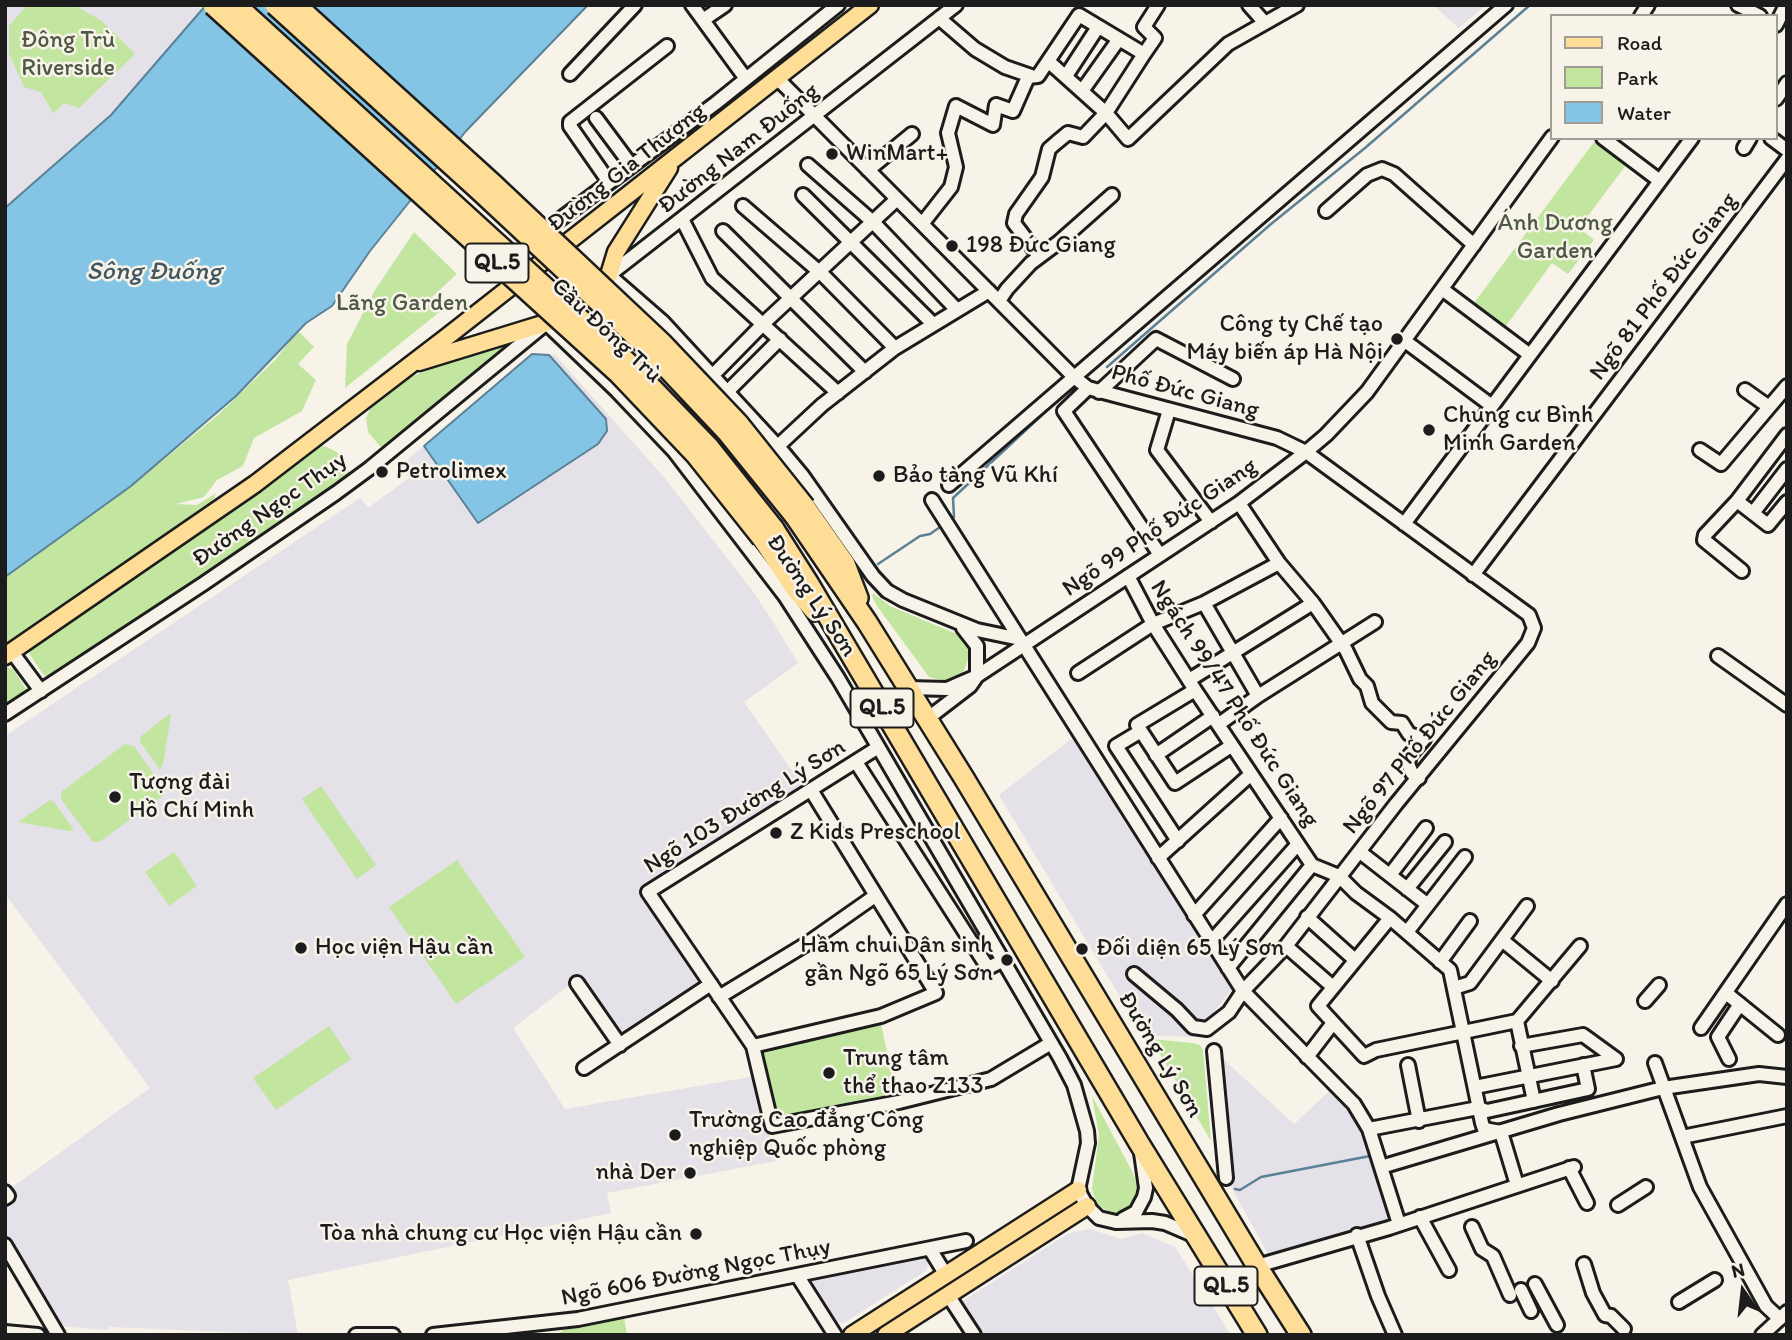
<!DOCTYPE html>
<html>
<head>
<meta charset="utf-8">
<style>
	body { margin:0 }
	#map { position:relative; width:1792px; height:1340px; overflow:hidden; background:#f7f3e8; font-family:Itim,sans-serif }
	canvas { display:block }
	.frame { position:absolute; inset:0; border:7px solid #1c1c1c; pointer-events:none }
	.legend { position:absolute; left:1550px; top:14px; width:228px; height:126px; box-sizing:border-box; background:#f7f3e8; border:2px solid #9f9d96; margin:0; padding:9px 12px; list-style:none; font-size:21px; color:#1c1c1c }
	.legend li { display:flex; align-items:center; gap:14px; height:35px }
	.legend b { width:35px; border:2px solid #9f9d96 }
	.north { position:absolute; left:1708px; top:1256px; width:70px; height:70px; -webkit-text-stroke:5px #f7f3e8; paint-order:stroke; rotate:346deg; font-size:19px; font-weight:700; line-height:28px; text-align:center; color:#1c1c1c }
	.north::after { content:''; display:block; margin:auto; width:24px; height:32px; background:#1c1c1c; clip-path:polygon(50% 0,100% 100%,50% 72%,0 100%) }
</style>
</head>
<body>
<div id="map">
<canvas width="1792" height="1340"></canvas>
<div class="frame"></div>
<ul class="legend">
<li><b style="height:9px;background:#fedd96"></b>Road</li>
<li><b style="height:19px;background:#c2e6a0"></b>Park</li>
<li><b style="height:19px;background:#84c5e5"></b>Water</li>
</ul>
<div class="north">N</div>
</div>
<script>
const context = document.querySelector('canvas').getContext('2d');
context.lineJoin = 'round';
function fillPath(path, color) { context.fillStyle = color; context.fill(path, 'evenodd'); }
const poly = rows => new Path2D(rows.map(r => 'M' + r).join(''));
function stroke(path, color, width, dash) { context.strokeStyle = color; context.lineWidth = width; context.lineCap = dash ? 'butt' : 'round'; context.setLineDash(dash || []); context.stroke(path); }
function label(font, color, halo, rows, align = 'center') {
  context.font = font + ' Itim,sans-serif'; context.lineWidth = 5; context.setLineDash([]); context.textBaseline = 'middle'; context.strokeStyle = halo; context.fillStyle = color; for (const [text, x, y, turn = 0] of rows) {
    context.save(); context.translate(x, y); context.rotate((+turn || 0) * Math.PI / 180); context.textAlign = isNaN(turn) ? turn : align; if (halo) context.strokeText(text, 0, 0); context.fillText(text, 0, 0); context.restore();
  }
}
const built = poly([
	[5,5,196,5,201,10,111,115,5,208],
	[1433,5,1486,5,1459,28],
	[532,354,555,355,663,476,752,590,773,622,798,663,744,702,804,788,643,890,703,981,619,1039,577,979,513,1028,565,1109,756,1076,776,1161,607,1193,611,1213,288,1280,298,1335,109,1327,108,1330,57,1326,5,1238,5,1203,15,1194,11,1188,150,1088,5,894,5,736,360,498,368,508,409,478,399,467],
	[1079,733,1236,984,1195,1037,1143,1035,999,795],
	[1209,1046,1294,1124,1336,1085,1369,1129,1399,1224,1272,1261,1226,1178],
	[1090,1229,1121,1239,1142,1233,1175,1247,1231,1335,974,1335,955,1306,1069,1233],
	[922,1255,928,1258,927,1270,844,1323,837,1322,811,1283,815,1276]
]);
const green = poly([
	[27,5,74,5,102,21,135,54,79,108,65,103,53,113,41,92,24,87,9,54,9,26],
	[1594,142,1626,165,1579,228,1594,240,1568,274,1552,263,1506,326,1474,303],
	[414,232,457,274,432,297,442,310,345,388,347,344,375,290],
	[298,331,314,347,298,364,316,380,302,411,254,438,243,466,217,480,204,497,176,504,197,505,216,493,212,505,5,649,5,577,131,486,217,416,275,360],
	[521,341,384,451,368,432,366,418,370,409,402,381,443,363],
	[324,446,337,452,351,475,299,514,53,676,45,676,40,670,29,653,32,647,316,448],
	[873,593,890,606,959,635,967,643,970,654,963,673,944,681,929,677,877,606,872,596],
	[5,667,13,669,27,691,5,708],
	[169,714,171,716,163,765,160,770,141,743,140,737],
	[125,744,134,746,164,789,164,795,99,842,93,842,61,799,61,792],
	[321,786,376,865,357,879,302,799],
	[50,800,55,803,74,830,69,831,18,822],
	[174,852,197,886,169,906,145,872],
	[457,860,525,957,456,1004,389,907],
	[875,1020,881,1024,896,1094,892,1100,784,1124,775,1116,761,1052,765,1045],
	[329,1026,351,1059,276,1110,253,1078],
	[1151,1039,1193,1043,1200,1045,1203,1050,1211,1141],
	[1092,1096,1133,1173,1138,1186,1134,1204,1126,1212,1116,1213,1104,1209,1097,1203,1092,1189,1099,1135],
	[624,1316,627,1335,557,1335,567,1327]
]);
const water = poly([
	[206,5,588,5,466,131,370,251,332,306,306,323,236,396,131,486,5,577,5,208,111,115,206,5],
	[532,354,549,355,606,419,607,431,598,444,478,523,424,446,532,354]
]);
const stream = poly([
	[1107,367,1271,224,1365,148,1530,5],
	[951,519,954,517,953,498,1072,387],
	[878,564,920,536,930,534,943,525],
	[1235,1189,1240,1190,1261,1177,1370,1156]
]);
const minor = poly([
	[692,5,746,79],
	[1249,5,1265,23],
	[1738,5,1760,16],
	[1641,16,1648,5],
	[939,18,975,49,1005,67,1031,76],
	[703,20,725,5],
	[1776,25,1786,5],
	[1048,61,1106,113,1144,54],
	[570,74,635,5],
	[1066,76,1098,27],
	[777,78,1074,377,1088,388,1277,438,1306,452,1326,435,1367,392,1552,137],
	[1082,91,1119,39],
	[1776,99,1787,83],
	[596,118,631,165],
	[1603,138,1660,181],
	[1771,138,1787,150],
	[1744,148,1750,138],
	[808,165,873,222,957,310],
	[868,170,912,134],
	[609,182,570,126,570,122,667,46],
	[803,195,933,324],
	[743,206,823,275,895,348],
	[1326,211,1367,175,1382,169,1394,174,1474,245],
	[682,219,712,278,838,393],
	[555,223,716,103,838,5],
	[922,224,951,187,956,167,948,133,956,106,993,125,996,105,1013,111,1028,77,1038,76,1079,15,1144,54,1155,38,1144,27,1158,5],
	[723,231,865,372],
	[1039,256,1014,223,1016,214,1042,177,1049,149,1057,142,1068,133,1083,137,1106,113,1128,139,1228,44,1297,5],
	[609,275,663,322,782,451,802,475,873,576,887,591,903,600,977,630,1020,639],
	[608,276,956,5],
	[1442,289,1530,355],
	[999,301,1007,289,1031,263,1059,242,1112,195],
	[546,323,617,391,674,451,785,596,838,678,1060,1058,1074,1085,1087,1131,1088,1143,1078,1190,1087,1206,1099,1218,1116,1222,1152,1221,1165,1223,1193,1235],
	[1405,341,1492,406],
	[713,375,764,323,897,199],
	[1088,388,1064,411,1160,555],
	[1745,390,1769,407],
	[728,391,780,339],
	[1099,392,1156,339,1233,379],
	[1169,410,1157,450,1211,522],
	[778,446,822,405,895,348,989,291],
	[1700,450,1721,464,1787,386],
	[949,485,1506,5],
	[932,500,1243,991,1354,1104,1369,1129,1399,1224],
	[1737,501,1768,525,1787,502],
	[1239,503,1279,563,1313,603,1346,650,1360,679,1367,686,1372,703,1391,722,1402,723,1409,734,1424,739,1410,755,1408,764,1412,773,1419,778],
	[1753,513,1787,469],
	[1404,524,1692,138],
	[1742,571,1704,540,1705,535,1737,501,1787,435],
	[1473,575,1787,159],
	[1128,576,1153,624,1195,690,1312,865,1339,876,1356,893,1390,918,1450,970,1482,1123,1484,1129,1501,1132,1517,1185],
	[1204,603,1258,696],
	[12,652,41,691],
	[1718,656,1787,705],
	[1078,673,1153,624,1204,603,1279,563],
	[1189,680,1313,603],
	[908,688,947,689,977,676,1239,503,1306,452,1529,615,1534,628,1528,643,1396,804,1286,946,1243,991,1229,1012,1207,1029,1193,1027,1177,1010,1134,974],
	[1195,690,1137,725,1175,783,1231,746],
	[5,714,203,584,336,493,370,468,544,325],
	[927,719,970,686,977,676,977,646,963,628],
	[1219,724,1258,696,1375,622],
	[1141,731,1116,746,1178,841],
	[877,748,648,892,753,1046,772,1126,899,1102,991,1079,1051,1043],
	[1156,755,1213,716],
	[856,762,988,968,1002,961],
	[1360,852,1428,905],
	[1158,858,1250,775],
	[1390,875,1426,828],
	[1407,889,1445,842],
	[1194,915,1281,818],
	[1307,917,1355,960],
	[1390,918,1318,1006,1364,1056,1376,1050,1517,1021,1534,1101],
	[1407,932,1465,857],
	[1502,940,1552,981],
	[1211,942,1298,844],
	[1286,946,1333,987],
	[1440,962,1470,921],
	[1228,968,1312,865],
	[577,983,620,1045],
	[1454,988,1470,983,1527,906],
	[1726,993,1778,1035],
	[719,997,808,943,875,896],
	[1645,1001,1659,985],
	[1517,1021,1580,946],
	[1701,1028,1787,904],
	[753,1046,881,1016,936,993,811,790],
	[1521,1046,1583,1035,1616,1059],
	[1214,1051,1226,1178],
	[1307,1057,1333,1023],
	[1729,1059,1718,1037,1740,1004],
	[1655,1063,1700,1187,1766,1306,1780,1319],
	[1408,1065,1419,1121],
	[584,1068,711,984],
	[1475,1087,1616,1059],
	[1369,1129,1478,1108,1487,1111,1588,1089,1583,1065],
	[1682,1137,1787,1116],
	[1381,1167,1559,1114,1663,1088,1759,1074,1787,1077],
	[1569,1168,1587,1203],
	[5,1192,8,1196,5,1198],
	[1618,1205,1646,1187],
	[1420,1217,1449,1270],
	[1123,1219,1136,1212,1144,1197,1146,1188,1141,1153],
	[1472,1227,1482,1249,1493,1256,1510,1295],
	[1357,1235,1378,1296,1395,1335],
	[5,1245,58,1335],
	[930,1249,946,1275],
	[1584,1264,1593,1293,1605,1315,1611,1316,1624,1329],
	[1257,1266,1389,1228,1574,1167],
	[797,1275,835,1335],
	[1535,1284,1557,1325],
	[1521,1290,1531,1311],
	[948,1295,974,1335],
	[1679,1302,1715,1280],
	[5,1332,38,1335],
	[356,1335,393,1335],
	[433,1335,578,1319,966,1241],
	[1762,1335,1787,1312]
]);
const major = poly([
	[609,275,616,252,669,168],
	[419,362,546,323],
	[5,656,255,484,448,336,870,5],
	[852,1335,1078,1190],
	[886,1335,1087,1206]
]);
const highway = poly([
	[805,507,845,564,858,598],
	[794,515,867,622,964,778,1257,1266,1301,1335],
	[774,529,809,584,1139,1143,1257,1335],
	[762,538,796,589,815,611]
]);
const highwayBridge = poly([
	[213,5,618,373,696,455,762,538],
	[236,5,627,362,708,446,774,529],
	[275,5,481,192,647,347,727,432,794,515],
	[296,5,492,183,663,344,738,423,805,507]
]);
const markers = [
	[832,154,7,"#1c1c1c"],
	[952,246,7,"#1c1c1c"],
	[1397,339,7,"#1c1c1c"],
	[1429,430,7,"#1c1c1c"],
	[382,472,7,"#1c1c1c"],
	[879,476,7,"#1c1c1c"],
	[115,797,7,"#1c1c1c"],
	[776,833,7,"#1c1c1c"],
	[301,948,7,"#1c1c1c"],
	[1082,949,7,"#1c1c1c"],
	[1007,960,7,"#1c1c1c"],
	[829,1073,7,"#1c1c1c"],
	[675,1135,7,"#1c1c1c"],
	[690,1173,7,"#1c1c1c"],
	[696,1234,7,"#1c1c1c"]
];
const shields = [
	[497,263,63],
	[882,708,63],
	[1226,1286,63]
];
const shieldNames = [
	["QL.5",497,263],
	["QL.5",882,708],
	["QL.5",1226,1286]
];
const parkNames = [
	["Đông Trù",68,41],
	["Riverside",68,69],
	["Ánh Dương",1555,224],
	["Garden",1555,252],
	["Lãng Garden",402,304]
];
const streetNames = [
	["Đường Nam Đuống",739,149,-38],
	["Đường Gia Thượng",627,168,-38],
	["Ngõ 81 Phố Đức Giang",1664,287,-53],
	["Cầu Đông Trù",606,331,43],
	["Phố Đức Giang",1185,392,15],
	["Đường Ngọc Thụy",270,510,-35],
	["Ngõ 99 Phố Đức Giang",1160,528,-34],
	["Đường Lý Sơn",811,596,56],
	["Ngách 99/47 Phố Đức Giang",1234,704,57],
	["Ngõ 97 Phố Đức Giang",1420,743,-51],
	["Ngõ 103 Đường Lý Sơn",745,807,-32],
	["Đường Lý Sơn",1160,1055,59],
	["Ngõ 606 Đường Ngọc Thụy",696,1273,-11]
];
const poiNames = [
	["WinMart+",846,154],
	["198 Đức Giang",966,246],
	["Công ty Chế tạo",1383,325,"right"],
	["Máy biến áp Hà Nội",1383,353,"right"],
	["Chung cư Bình",1443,416],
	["Minh Garden",1443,444],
	["Petrolimex",396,472],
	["Bảo tàng Vũ Khí",893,476],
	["Tượng đài",129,783],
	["Hồ Chí Minh",129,811],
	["Z Kids Preschool",790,833],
	["Hầm chui Dân sinh",993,946,"right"],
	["gần Ngõ 65 Lý Sơn",993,974,"right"],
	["Học viện Hậu cần",315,948],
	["Đối diện 65 Lý Sơn",1096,949],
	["Trung tâm",843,1059],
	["thể thao Z133",843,1087],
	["Trường Cao đẳng Công",689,1121],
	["nghiệp Quốc phòng",689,1149],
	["nhà Der",676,1173,"right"],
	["Tòa nhà chung cư Học viện Hậu cần",682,1234,"right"]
];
const waterNames = [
	["Sông Đuống",154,272]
];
fillPath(built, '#e4e1e8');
fillPath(green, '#c2e6a0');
fillPath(water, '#84c5e5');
stroke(water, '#5a8195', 2);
stroke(stream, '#5a8195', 2.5);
stroke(minor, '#1c1c1c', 18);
stroke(major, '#1c1c1c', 21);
stroke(highway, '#1c1c1c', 24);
stroke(minor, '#f7f3e8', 12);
stroke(major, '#fedd96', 16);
stroke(highway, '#fedd96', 19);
stroke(highwayBridge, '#1c1c1c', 24, []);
stroke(highwayBridge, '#fedd96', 19);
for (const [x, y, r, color] of markers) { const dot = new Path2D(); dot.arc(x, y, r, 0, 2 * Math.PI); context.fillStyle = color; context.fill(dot); stroke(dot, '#f7f3e8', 2.5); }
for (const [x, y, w] of shields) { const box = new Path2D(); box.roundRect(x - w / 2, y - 19.5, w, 39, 5); context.fillStyle = '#f7f3e8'; context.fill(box); stroke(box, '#1c1c1c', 2); }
label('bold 23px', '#1c1c1c', null, shieldNames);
label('24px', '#4e5944', '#f7f3e8', parkNames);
label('24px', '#1c1c1c', '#f7f3e8', streetNames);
label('24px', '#1c1c1c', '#f7f3e8', poiNames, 'left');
label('italic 26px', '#405762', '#f7f3e8', waterNames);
</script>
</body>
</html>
